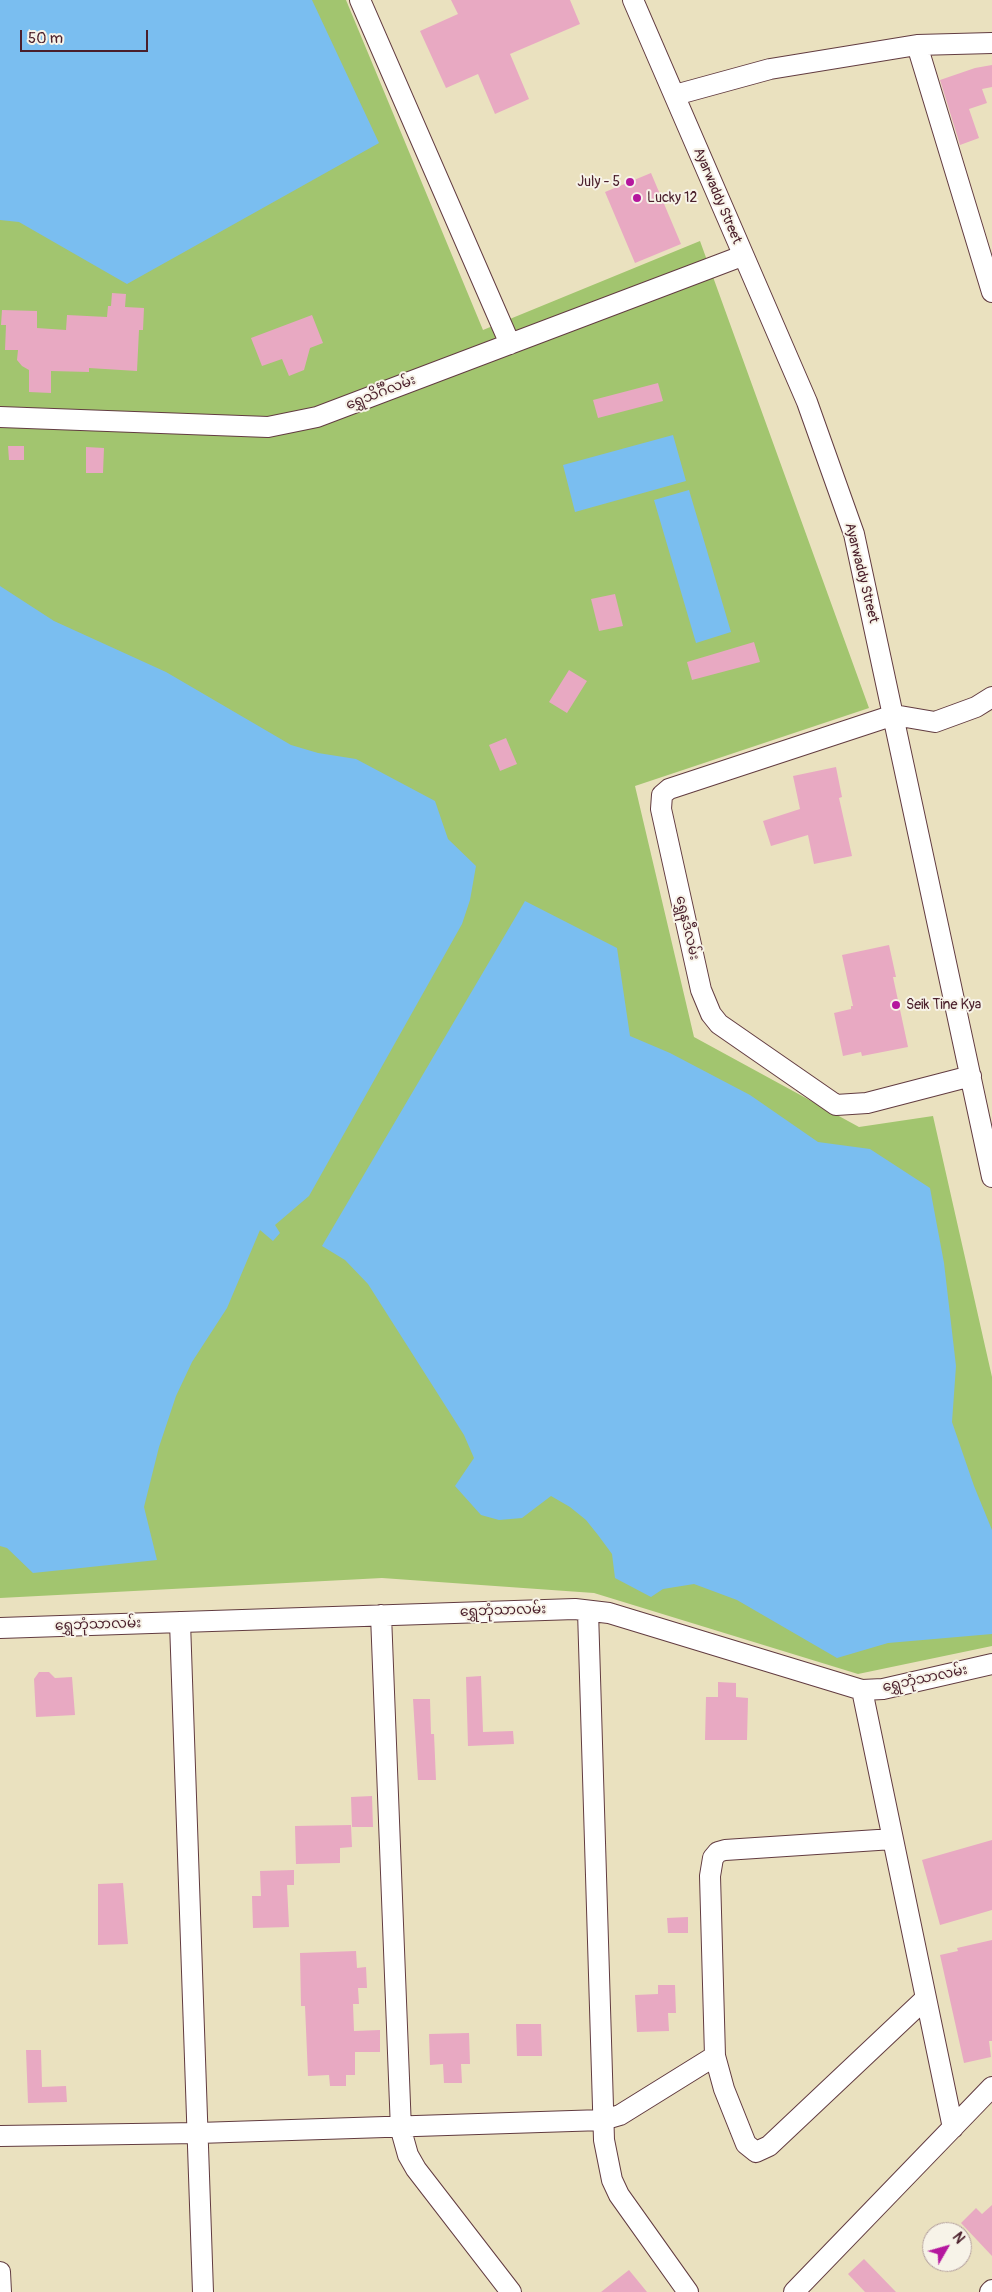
<!DOCTYPE html>
<html>
<head>
<meta charset="utf-8">
<style>
	body { margin:0 }
	#map { position:relative; width:992px; height:2292px; overflow:hidden; background:#eae1bf; font-family:Pangolin,sans-serif }
	canvas { display:block }
	.north { position:absolute; left:922px; top:2222px; width:50px; height:50px; box-sizing:border-box; background:#f7f3e8; border:1px solid #b29e9c; border-radius:50%; rotate:52deg; font-size:14px; font-weight:700; line-height:20px; text-align:center; color:#4a1f2b }
	.north::after { content:''; display:block; margin:auto; width:18px; height:22px; background:#b5179e; clip-path:polygon(50% 0,100% 100%,50% 72%,0 100%) }
	.scale { position:absolute; left:20px; top:30px; width:128px; height:22px; box-sizing:border-box; border:2px solid #4a1f2b; border-top:0; padding-left:6px; font-size:15px; line-height:18px; white-space:nowrap; color:#4a1f2b; -webkit-text-stroke:4px #f7f3e8; paint-order:stroke }
</style>
</head>
<body>
<div id="map">
<canvas width="992" height="2292"></canvas>
<div class="north">N</div>
<div class="scale">50 m</div>
</div>
<script>
const context = document.querySelector('canvas').getContext('2d');
context.lineJoin = 'round';
function fillPath(path, color) { context.fillStyle = color; context.fill(path, 'evenodd'); }
const poly = rows => new Path2D(rows.map(r => 'M' + r).join(''));
function stroke(path, color, width, dash) { context.strokeStyle = color; context.lineWidth = width; context.lineCap = dash ? 'butt' : 'round'; context.setLineDash(dash || []); context.stroke(path); }
function label(font, color, halo, rows, align = 'center') {
  context.font = font + ' Pangolin,"Noto Sans Myanmar",sans-serif'; context.lineWidth = 4; context.setLineDash([]); context.textBaseline = 'middle'; context.strokeStyle = halo; context.fillStyle = color; for (const [text, x, y, turn = 0] of rows) {
    context.save(); context.translate(x, y); context.rotate((+turn || 0) * Math.PI / 180); context.textAlign = isNaN(turn) ? turn : align; if (halo) context.strokeText(text, 0, 0); context.fillText(text, 0, 0); context.restore();
  }
}
const green = poly([
	[0,0,346,0,483,330,700,241,869,708,635,786,694,1037,859,1127,933,1116,992,1377,992,1646,858,1674,594,1593,382,1578,0,1598]
]);
const water = poly([
	[0,0,312,0,379,143,127,284,19,222,0,220],
	[673,435,686,481,575,512,563,465],
	[689,490,731,632,696,643,654,500],
	[0,586,54,621,166,672,291,745,318,753,356,759,435,801,448,839,476,866,470,900,462,924,309,1196,275,1225,280,1233,273,1241,260,1230,227,1308,192,1362,176,1396,159,1447,144,1507,157,1560,33,1573,7,1548,0,1546],
	[525,901,617,948,630,1036,670,1053,750,1095,818,1142,870,1149,930,1188,944,1263,956,1366,952,1422,974,1486,992,1530,992,1634,888,1643,837,1658,737,1600,694,1584,663,1589,651,1597,615,1578,612,1554,598,1535,586,1520,570,1507,551,1496,522,1518,499,1520,481,1515,455,1486,474,1458,464,1435,368,1284,345,1260,322,1246]
]);
const building = poly([
	[451,0,570,0,580,24,510,54,529,99,495,114,478,74,446,88,420,31,458,14],
	[992,65,992,87,982,89,987,103,969,109,979,138,960,145,940,80,975,68],
	[651,173,681,244,635,263,605,192],
	[112,293,126,294,125,307,144,308,143,330,139,330,137,371,89,368,89,372,51,371,51,393,29,392,29,370,22,366,17,360,18,350,5,350,6,325,1,325,2,310,37,311,37,328,66,330,67,315,107,317,108,306,111,306],
	[312,315,323,343,310,348,304,370,289,376,282,359,262,366,251,338],
	[658,383,663,401,598,418,593,400],
	[8,446,24,446,24,460,9,460],
	[86,447,104,448,103,473,86,473],
	[615,594,623,626,599,631,591,599],
	[754,642,760,662,692,680,687,662],
	[569,670,587,681,567,713,549,702],
	[506,738,517,764,500,771,489,745],
	[836,767,842,797,839,798,852,856,814,864,808,835,771,846,763,821,800,809,793,776],
	[889,945,896,977,893,977,908,1047,862,1056,861,1052,843,1056,834,1013,851,1009,851,1006,853,1006,842,955],
	[39,1672,49,1672,55,1678,72,1677,75,1715,36,1717,34,1679],
	[481,1676,483,1732,513,1731,514,1744,468,1746,466,1677],
	[718,1682,736,1683,736,1697,748,1698,747,1740,705,1740,706,1697,718,1697],
	[413,1699,430,1699,431,1734,434,1734,436,1780,418,1780],
	[372,1796,373,1827,352,1827,351,1797],
	[351,1825,352,1847,340,1848,340,1863,296,1864,295,1826],
	[992,1840,992,1910,940,1925,922,1860],
	[294,1870,294,1885,287,1885,289,1927,253,1928,252,1896,261,1896,260,1871],
	[123,1883,128,1944,98,1945,98,1884],
	[688,1917,688,1933,668,1933,667,1918],
	[992,1940,992,2041,989,2041,991,2057,964,2063,940,1955,958,1951,957,1948],
	[356,1951,357,1968,366,1967,367,1988,358,1988,359,2004,353,2004,354,2031,380,2030,380,2052,355,2052,355,2075,346,2075,346,2086,330,2086,329,2075,308,2076,305,2006,301,2006,300,1953],
	[658,1985,675,1985,676,2013,668,2013,669,2031,637,2032,635,1995,658,1994],
	[516,2024,541,2024,542,2056,517,2056],
	[469,2033,470,2064,461,2064,462,2083,444,2083,443,2064,430,2065,429,2034],
	[26,2050,41,2050,42,2087,66,2086,67,2102,28,2103],
	[992,2205,992,2256,961,2223,976,2208,982,2214],
	[864,2259,896,2292,865,2292,848,2274],
	[629,2270,647,2292,601,2292]
]);
const street = poly([
	[360,0,510,344],
	[633,0,807,402,854,534,992,1177],
	[917,45,992,292],
	[675,95,770,69,917,45,992,43],
	[0,417,268,427,317,417,742,256],
	[971,1076,867,1103,836,1105,719,1024,711,1014,701,990,661,809,662,795,669,789,894,715,935,722,976,707,992,697],
	[588,1611,604,2140,612,2180,619,2195,688,2292],
	[381,1615,401,2130,408,2155,416,2169,511,2292],
	[180,1622,203,2292],
	[0,1628,575,1609,609,1613,862,1690,883,1689,992,1664],
	[862,1690,953,2128],
	[893,1839,725,1850,718,1852,713,1858,710,1876,715,2056,724,2089,746,2144,756,2152,769,2146,926,1998],
	[0,2136,198,2133,603,2120,620,2115,715,2056],
	[0,2272,1,2292],
	[794,2292,992,2087],
	[990,2292,992,2290]
]);
const markers = [
	[630,182,5,"#b5179e"],
	[637,198,5,"#b5179e"],
	[896,1005,5,"#b5179e"]
];
const poiNames = [
	["July - 5",620,182,"right"],
	["Lucky 12",647,198],
	["Seik Tine Kya",906,1005]
];
const streetNames = [
	["Ayarwaddy Street",717,196,67],
	["ရွှေသိင်္ဂီလမ်း",381,393,-21],
	["Ayarwaddy Street",861,573,76],
	["ရွှေနဒီလမ်း",687,928,77],
	["ရွှေဘုံသာလမ်း",503,1611,-2],
	["ရွှေဘုံသာလမ်း",98,1625,-2],
	["ရွှေဘုံသာလမ်း",925,1679,-12]
];
fillPath(green, '#a2c56f');
fillPath(water, '#7abef0');
fillPath(building, '#e8a9c2');
stroke(street, '#623c41', 22);
stroke(street, '#fff', 20);
for (const [x, y, r, color] of markers) { const dot = new Path2D(); dot.arc(x, y, r, 0, 2 * Math.PI); context.fillStyle = color; context.fill(dot); stroke(dot, '#f7f3e8', 2); }
label('14px', '#4a1f2b', '#f7f3e8', poiNames, 'left');
label('14px', '#4a1f2b', '#f7f3e8', streetNames);
</script>
</body>
</html>
